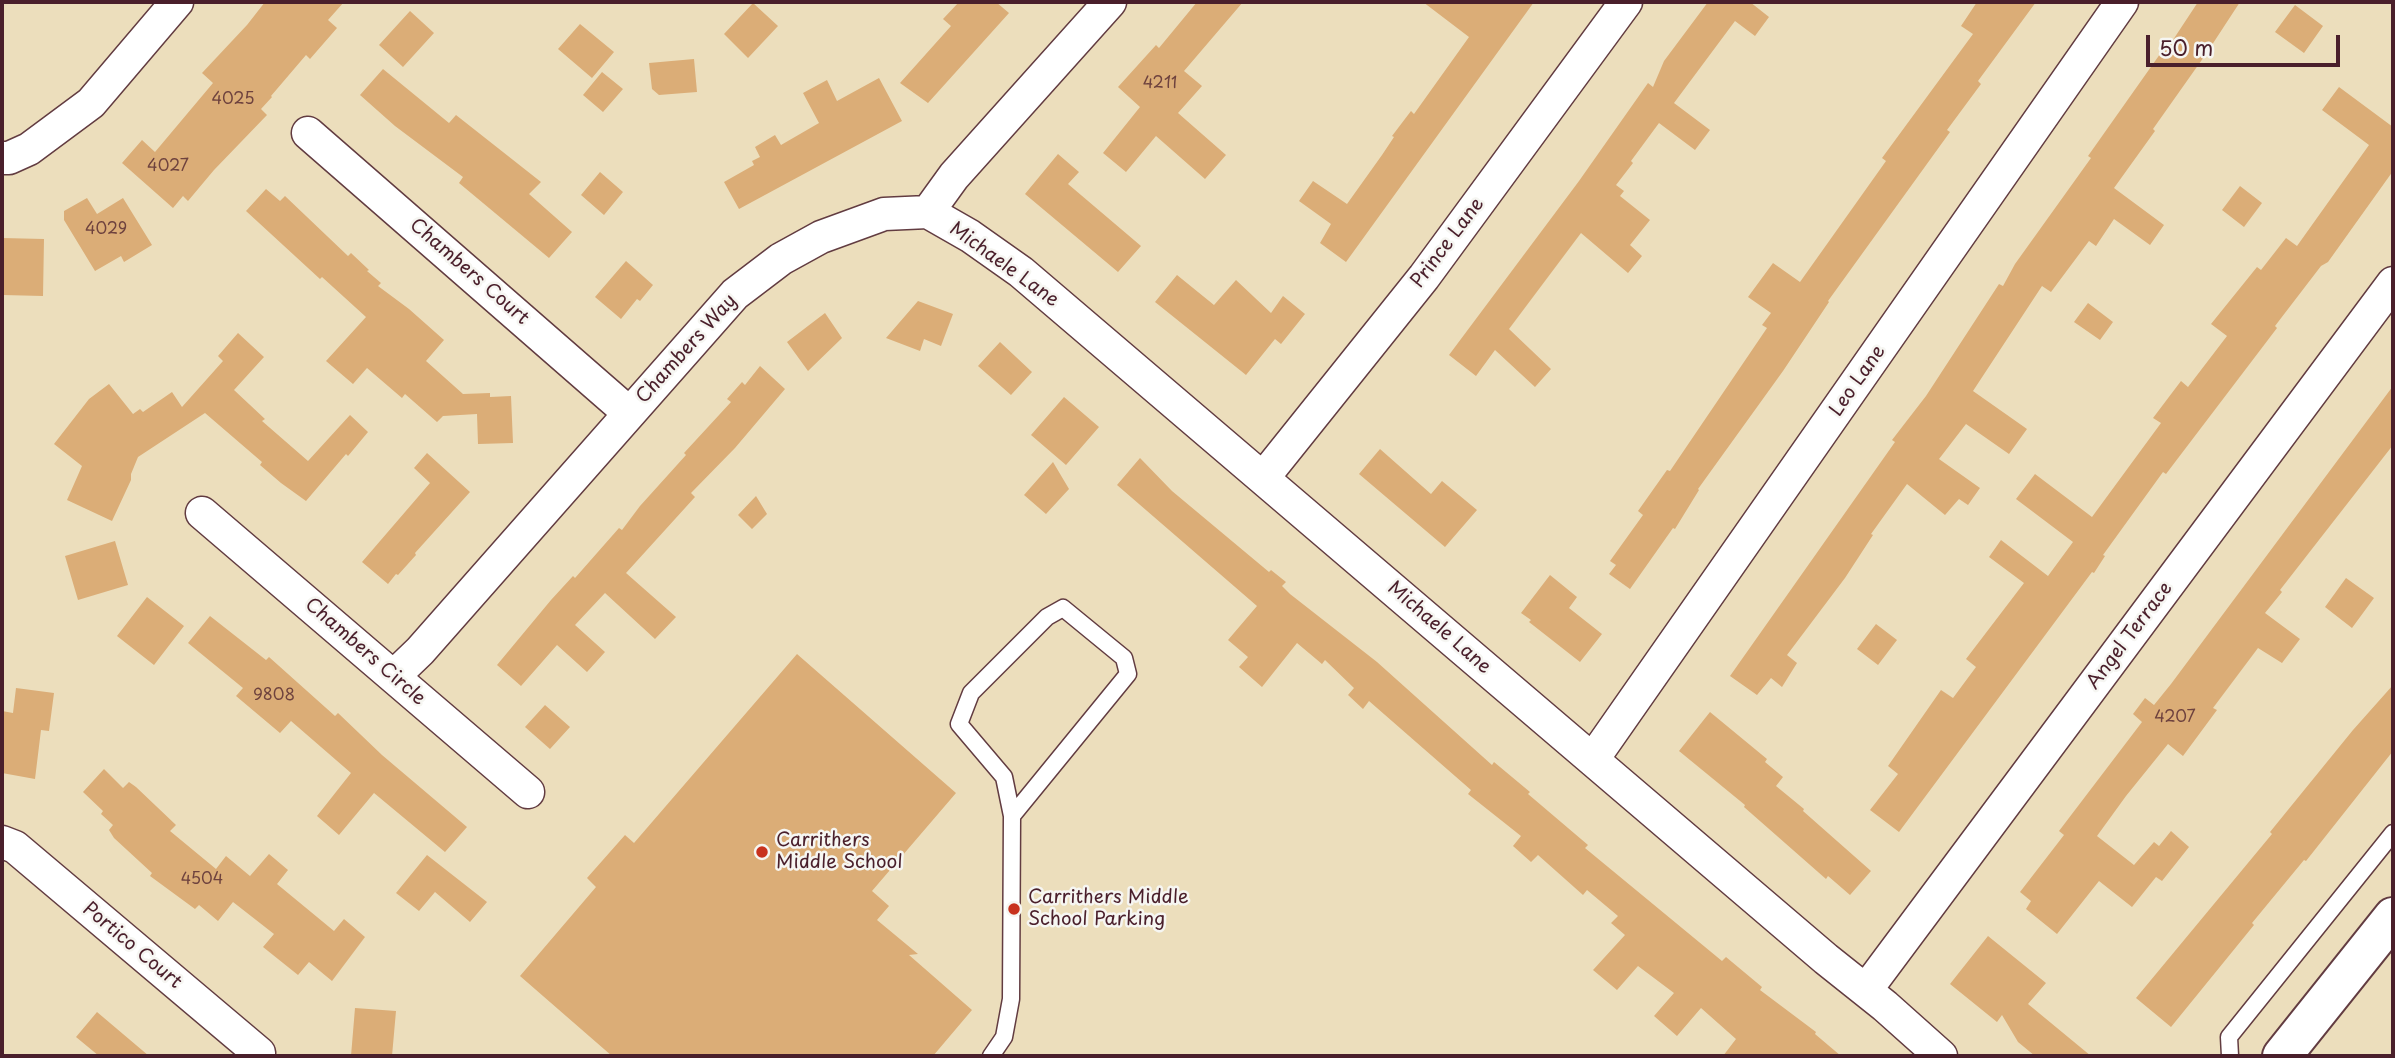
<!DOCTYPE html>
<html>
<head>
<meta charset="utf-8">
<style>
	body { margin:0 }
	#map { position:relative; width:2395px; height:1058px; overflow:hidden; background:#ecdebc; font-family:"Playpen Sans",sans-serif }
	canvas { display:block }
	.frame { position:absolute; inset:0; border:4px solid #4a1f2b; pointer-events:none }
	.scale { position:absolute; left:2146px; top:35px; width:194px; height:32px; box-sizing:border-box; border:4px solid #4a1f2b; border-top:0; padding-left:9px; font-size:21px; line-height:24px; white-space:nowrap; color:#4a1f2b; -webkit-text-stroke:5px #f6f6f2; paint-order:stroke }
</style>
</head>
<body>
<div id="map">
<canvas width="2395" height="1058"></canvas>
<div class="frame"></div>
<div class="scale">50 m</div>
</div>
<script>
const context = document.querySelector('canvas').getContext('2d');
context.lineJoin = 'round';
function fillPath(path, color) { context.fillStyle = color; context.fill(path, 'evenodd'); }
const poly = rows => new Path2D(rows.map(r => 'M' + r).join(''));
function stroke(path, color, width, dash) { context.strokeStyle = color; context.lineWidth = width; context.lineCap = dash ? 'butt' : 'round'; context.setLineDash(dash || []); context.stroke(path); }
function label(font, color, halo, rows, align = 'center') {
  context.font = font + ' "Playpen Sans",sans-serif'; context.lineWidth = 5; context.setLineDash([]); context.textBaseline = 'middle'; context.strokeStyle = halo; context.fillStyle = color; for (const [text, x, y, turn = 0] of rows) {
    context.save(); context.translate(x, y); context.rotate((+turn || 0) * Math.PI / 180); context.textAlign = isNaN(turn) ? turn : align; if (halo) context.strokeText(text, 0, 0); context.fillText(text, 0, 0); context.restore();
  }
}
const building = poly([
	[265,2,344,2,328,20,337,28,310,59,306,55,271,96,272,97,261,109,267,115,214,170,188,201,183,196,173,208,122,163,142,140,155,152,213,83,202,73,247,25],
	[959,2,996,2,1009,13,928,103,900,83,951,26,943,19],
	[1197,2,1243,2,1184,71,1202,86,1178,113,1226,155,1205,179,1156,136,1126,172,1103,153,1140,107,1118,87,1156,45,1159,48],
	[1423,2,1534,2,1346,262,1320,243,1331,224,1299,201,1313,181,1347,204,1382,155,1394,137,1392,136,1411,111,1414,114,1469,37],
	[1708,2,1750,2,1769,17,1755,36,1735,21,1674,103,1710,130,1695,150,1659,123,1631,161,1633,163,1616,185,1624,191,1620,196,1650,220,1630,245,1642,256,1628,273,1581,233,1509,329,1551,369,1535,387,1495,350,1476,376,1449,355,1579,181,1648,83,1653,87,1664,61],
	[1977,2,2036,2,1978,81,1981,84,1947,130,1950,132,1828,301,1829,302,1783,371,1698,489,1699,490,1675,529,1673,528,1630,589,1609,574,1616,565,1610,561,1643,515,1638,511,1667,470,1670,471,1767,328,1762,325,1771,313,1748,297,1773,263,1800,282,1886,161,1882,158,1973,34,1961,26],
	[2198,2,2240,2,2206,54,2153,129,2155,131,2114,188,2164,225,2150,245,2114,219,2096,246,2089,241,2051,292,2042,286,1973,391,2027,429,2009,454,1966,424,1939,459,1980,488,1968,505,1959,499,1945,515,1907,484,1871,534,1873,535,1845,578,1787,655,1797,663,1782,687,1771,678,1757,695,1730,676,1895,442,1892,440,1926,396,1999,284,2003,286,2015,264,2091,158,2088,156,2165,47,2167,49],
	[753,3,778,26,748,58,724,34],
	[2295,5,2323,26,2304,53,2275,32],
	[410,11,434,33,403,67,379,45],
	[580,24,614,52,592,78,558,49],
	[694,59,697,92,659,95,652,89,649,63],
	[383,69,449,123,456,115,541,182,529,194,572,232,549,258,459,183,463,177,395,126,360,95],
	[602,72,623,89,603,112,583,95],
	[879,78,902,121,739,209,724,182,754,165,752,161,760,157,755,147,775,135,781,145,819,123,803,93,827,80,837,101],
	[2339,87,2393,127,2393,171,2328,262,2321,266,2275,326,2277,328,2166,474,2163,472,2103,555,2105,556,2094,573,2092,572,1899,832,1870,810,1898,774,1888,766,1941,690,1953,698,1976,667,1966,659,2024,583,1989,557,2001,540,2048,576,2073,542,2016,499,2035,474,2092,517,2161,423,2153,418,2181,381,2188,387,2227,336,2211,324,2257,267,2261,270,2286,238,2297,246,2369,145,2322,110],
	[1058,154,1079,172,1068,184,1141,246,1118,272,1025,194],
	[600,172,623,192,604,215,581,195],
	[2240,186,2262,203,2244,227,2222,210],
	[266,189,280,201,285,196,348,256,351,253,369,270,367,271,381,283,378,286,409,309,444,340,426,361,463,394,490,393,490,397,511,396,513,443,478,444,477,414,443,416,437,422,405,394,402,398,367,368,353,384,326,361,366,317,322,277,320,279,246,211],
	[87,198,97,214,123,198,152,245,124,262,121,256,95,271,64,220,64,211],
	[2,238,44,239,43,296,3,295],
	[626,261,653,285,640,301,637,299,621,319,595,297],
	[1177,275,1214,305,1236,280,1271,313,1283,296,1305,314,1281,344,1275,339,1246,375,1155,302],
	[918,301,953,314,941,346,924,339,920,351,886,338],
	[2088,303,2113,322,2100,340,2074,322],
	[825,313,842,338,808,371,787,342],
	[238,333,264,357,234,390,265,419,262,421,308,461,350,415,368,432,348,456,346,454,306,501,281,483,260,465,262,462,205,413,138,457,131,474,131,480,112,521,67,500,82,466,54,444,89,399,109,384,133,414,140,409,143,412,172,392,182,407,223,361,218,356],
	[1000,342,1032,372,1011,395,978,366],
	[760,366,785,389,735,448,691,493,695,497,626,573,676,617,655,639,605,593,575,625,605,652,587,672,557,645,521,686,497,665,551,600,573,576,575,578,619,528,622,530,640,506,686,455,684,453,731,402,727,399,742,382,745,385],
	[2393,386,2393,445,2280,590,2282,592,2265,613,2300,639,2282,663,2258,648,2213,708,2217,710,2183,756,2168,744,2126,796,2097,836,2134,865,2154,842,2159,846,2171,831,2189,847,2162,881,2156,877,2132,907,2099,881,2057,934,2026,909,2031,901,2020,892,2064,835,2059,831,2142,722,2133,714,2145,698,2154,705,2171,684],
	[1064,397,1099,427,1066,465,1031,435],
	[1380,449,1431,494,1442,481,1477,510,1445,547,1359,474],
	[427,453,470,492,415,553,416,555,398,575,396,574,388,584,362,562,430,483,414,468],
	[1140,458,1172,491,1269,572,1271,570,1286,582,1282,586,1290,594,1377,662,1492,765,1494,762,1530,792,1528,794,1588,845,1585,848,1722,961,1726,957,1762,987,1760,990,1816,1032,1815,1034,1841,1056,1723,1056,1736,1039,1701,1008,1677,1036,1654,1016,1674,993,1638,966,1617,990,1593,970,1625,935,1611,923,1618,916,1587,890,1583,895,1538,855,1531,862,1513,846,1521,836,1468,794,1471,790,1369,701,1363,709,1348,695,1354,688,1325,660,1322,664,1297,643,1262,687,1239,667,1248,657,1228,640,1257,606,1117,485],
	[1053,462,1069,489,1046,514,1024,495],
	[756,496,767,514,752,529,738,515],
	[115,541,128,585,78,600,65,556],
	[1550,575,1577,597,1569,608,1602,634,1580,662,1529,622,1531,620,1521,613],
	[2346,578,2374,598,2352,628,2325,607],
	[147,597,184,626,154,665,117,636],
	[210,616,266,660,269,657,335,716,338,713,382,755,467,827,445,852,374,793,339,835,317,816,351,773,291,721,280,733,236,696,243,688,188,643],
	[1876,624,1897,640,1878,665,1857,649],
	[797,654,956,793,872,891,889,906,877,920,918,954,909,955,972,1010,933,1056,612,1056,520,976,596,887,587,878,625,835,634,843],
	[2393,685,2393,751,2306,861,2304,860,2252,923,2254,925,2171,1027,2136,998,2272,834,2270,832,2353,730],
	[16,688,54,693,49,731,41,730,35,779,2,773,2,711,13,713],
	[545,705,570,727,550,749,525,727],
	[1710,712,1767,759,1765,762,1783,777,1776,786,1804,809,1803,811,1871,871,1850,895,1828,876,1826,879,1744,807,1745,805,1679,751],
	[104,769,123,788,129,782,136,787,176,825,170,831,216,869,226,856,250,876,269,854,288,870,277,884,334,931,344,919,365,937,332,981,309,962,298,975,263,947,274,934,233,902,218,921,199,905,195,909,150,876,152,873,114,838,109,830,113,825,101,814,103,811,83,792],
	[427,855,487,902,470,922,435,892,419,911,396,893],
	[1988,936,2046,983,2028,1004,2091,1056,2035,1056,2018,1042,2002,1015,1997,1022,1950,984],
	[355,1008,396,1011,392,1056,351,1056],
	[97,1012,149,1056,99,1056,76,1037]
]);
const service = poly([
	[991,1056,1004,1037,1011,999,1012,816,1004,777,959,724,971,693,1047,617,1063,608,1124,658,1128,674,1012,816],
	[2230,1056,2229,1037,2393,833]
]);
const minor = poly([
	[308,133,629,413],
	[2,158,9,158,29,149,91,103,177,2],
	[928,212,970,236,1021,272,1826,959,1885,1006,1941,1056],
	[1263,478,1424,277,1626,2],
	[202,513,528,792],
	[394,676,420,651,735,294,781,259,821,237,884,214,928,212,954,176,1110,2],
	[1593,759,2122,2],
	[2,842,15,847,259,1053],
	[1866,990,2393,283]
]);
const secondary = poly([
	[2282,1056,2393,917]
]);
const markers = [
	[762,852,7,"#c8321e"],
	[1014,909,7,"#c8321e"]
];
const numberNames = [
	["4211",1160,84],
	["4025",233,100],
	["4027",168,167],
	["4029",106,230],
	["9808",274,696],
	["4207",2175,718],
	["4504",202,880]
];
const streetNames = [
	["Prince Lane",1448,243,-53],
	["Michaele Lane",1004,265,36],
	["Chambers Court",469,272,41],
	["Chambers Way",687,349,-48],
	["Leo Lane",1858,381,-55],
	["Michaele Lane",1439,628,41],
	["Angel Terrace",2130,636,-53],
	["Chambers Circle",365,652,41],
	["Portico Court",132,946,40]
];
const poiNames = [
	["Carrithers",776,841],
	["Middle School",776,863],
	["Carrithers Middle",1028,898],
	["School Parking",1028,920]
];
fillPath(building, '#dbad77');
stroke(service, '#623c41', 19);
stroke(minor, '#623c41', 35);
stroke(secondary, '#623c41', 42);
stroke(service, '#fff', 16);
stroke(minor, '#fff', 32);
stroke(secondary, '#fff', 38);
for (const [x, y, r, color] of markers) { const dot = new Path2D(); dot.arc(x, y, r, 0, 2 * Math.PI); context.fillStyle = color; context.fill(dot); stroke(dot, '#f6f6f2', 2.5); }
label('16px', '#6e423e', null, numberNames);
label('19px', '#4a1f2b', '#f6f6f2', streetNames);
label('19px', '#4a1f2b', '#f6f6f2', poiNames, 'left');
</script>
</body>
</html>
